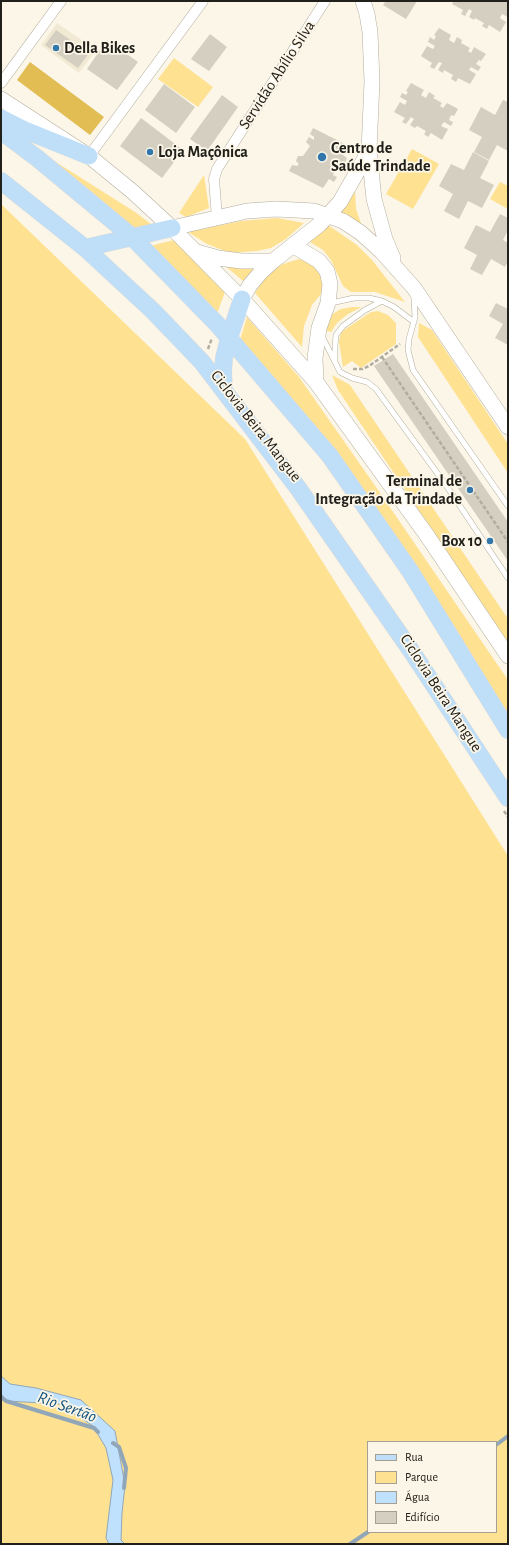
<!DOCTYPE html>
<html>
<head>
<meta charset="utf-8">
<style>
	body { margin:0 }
	#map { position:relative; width:509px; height:1545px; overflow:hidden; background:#fbf6e7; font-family:"Alegreya Sans",sans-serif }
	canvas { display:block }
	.frame { position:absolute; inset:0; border:2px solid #22201b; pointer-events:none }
	.legend { position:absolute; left:367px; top:1441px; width:130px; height:92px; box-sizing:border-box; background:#fbf6e7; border:1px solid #a4a095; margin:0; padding:5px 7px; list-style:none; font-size:12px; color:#22201b }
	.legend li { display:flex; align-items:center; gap:8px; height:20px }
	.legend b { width:20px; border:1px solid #a4a095 }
</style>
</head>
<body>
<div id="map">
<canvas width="509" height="1545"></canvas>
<div class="frame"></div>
<ul class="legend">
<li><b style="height:5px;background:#bfdef8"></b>Rua</li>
<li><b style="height:11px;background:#fee191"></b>Parque</li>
<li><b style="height:11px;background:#c0e1fd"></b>Água</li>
<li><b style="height:11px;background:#d4cfc1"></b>Edifício</li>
</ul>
</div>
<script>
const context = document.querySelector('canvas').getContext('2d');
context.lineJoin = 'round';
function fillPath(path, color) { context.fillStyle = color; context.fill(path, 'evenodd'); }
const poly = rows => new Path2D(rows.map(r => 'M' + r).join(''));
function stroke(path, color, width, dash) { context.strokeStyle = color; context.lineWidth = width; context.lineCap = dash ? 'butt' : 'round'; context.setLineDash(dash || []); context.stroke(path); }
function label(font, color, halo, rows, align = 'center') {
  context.font = font + ' "Alegreya Sans",sans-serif'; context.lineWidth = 3.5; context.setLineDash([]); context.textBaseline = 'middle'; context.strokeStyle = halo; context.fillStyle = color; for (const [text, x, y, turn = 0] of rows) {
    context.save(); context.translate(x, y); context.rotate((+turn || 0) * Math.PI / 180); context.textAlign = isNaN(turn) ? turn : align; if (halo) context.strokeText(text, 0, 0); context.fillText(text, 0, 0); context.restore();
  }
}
const built = poly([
	[57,23,96,50,79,73,41,45]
]);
const green = poly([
	[174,58,213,87,198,107,158,79],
	[29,145,135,212,156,228,132,234],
	[412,149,439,164,413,209,386,194],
	[204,175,209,208,186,217,179,213],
	[500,182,508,186,508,209,490,199],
	[355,190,356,209,362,226,341,213],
	[1,204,245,439,508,856,508,1544,1,1544],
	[368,1442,496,1442,496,1532,368,1532],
	[277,218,304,223,286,239,271,248,257,251,230,253,207,244,188,232,241,221],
	[328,225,357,245,372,260,405,302,375,292,351,292,343,286,331,260,323,250,310,242],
	[174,240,225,292,217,314,150,246],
	[299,259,310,263,319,269,323,284,321,294,312,305,304,326,302,347,255,293,266,276,280,265],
	[223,264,254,268,243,281],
	[352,307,362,307,348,314,337,323,331,332,327,331,325,328,331,315,341,309],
	[378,311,388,315,396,323,396,344,361,368,352,361,343,367,339,342,341,332,371,312],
	[247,317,299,377,376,487,508,680,508,718,240,340],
	[419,323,432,330,508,444,508,473,418,337],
	[332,375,350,385,508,619,508,643,338,390]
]);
const forest = poly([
	[30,62,104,117,90,135,17,80]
]);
const water = poly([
	[1,1376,10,1384,36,1388,81,1400,115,1431,125,1485,122,1513,121,1540,125,1544,109,1544,106,1538,113,1480,106,1448,93,1426,59,1404,7,1401,1,1394,1,1376]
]);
const stream = poly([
	[1,1397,6,1401,94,1428,98,1432],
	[113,1443,119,1447,126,1468,124,1488],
	[496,1445,508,1436],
	[350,1544,368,1532]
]);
const building = poly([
	[386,1,417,1,406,19,383,5],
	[454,1,508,1,508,17,502,14,500,18,506,22,500,32,489,25,487,29,482,26,484,23,475,18,474,20,469,17,472,11,469,9,465,16,461,14,463,10,452,4],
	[439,28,451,35,449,40,454,43,457,37,462,40,461,43,470,48,468,51,471,53,474,47,486,54,481,61,479,60,476,64,481,67,478,71,471,67,469,70,476,74,470,84,458,78,456,82,451,79,453,75,444,70,443,73,438,70,442,63,439,62,434,69,430,67,432,63,421,56,427,46,433,49,435,46,428,42,430,37,434,40,436,36,434,35],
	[56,30,89,53,78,68,45,45],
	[210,34,227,47,209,71,191,59],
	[107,40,138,62,117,90,87,69],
	[411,83,424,90,421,95,426,98,429,92,435,96,433,98,442,103,440,106,443,108,447,103,458,109,454,116,451,115,449,120,453,122,451,126,444,122,441,126,448,129,442,140,431,133,428,137,424,134,426,131,417,126,415,128,410,125,414,119,411,117,406,124,402,122,405,118,394,112,400,102,405,105,407,101,400,97,402,93,406,95,408,92,406,91],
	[164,84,195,107,176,133,145,110],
	[222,95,238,107,207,151,190,139],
	[503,100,508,102,508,151,497,145,489,160,474,152,482,137,469,130,481,107,495,115],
	[141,118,183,150,162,178,120,146],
	[313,128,353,148,350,155,344,152,343,155,347,158,345,163,337,167,333,175,337,177,334,182,329,179,323,188,289,171,292,165,297,166,299,164,296,161,298,156,303,156,310,146,306,142,309,137,314,140,314,137,310,134],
	[473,152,489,161,480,178,494,185,482,208,468,201,459,219,444,211,453,194,439,186,451,164,464,170],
	[500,214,508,218,508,230,503,240,508,243,508,261,505,267,491,259,482,275,470,269,477,255,464,248,476,225,490,232],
	[496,303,508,309,508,345,495,338,503,324,489,316],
	[393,354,508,522,508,561,374,366]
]);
const path = poly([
	[208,349,212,338],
	[382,357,508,542],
	[353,369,362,369,369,366,400,344],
	[504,811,508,817]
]);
const lane = poly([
	[414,297,415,317,409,339,408,350,413,370,508,506],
	[331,303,354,298,369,298,382,301],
	[323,338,340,372,352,378,367,382,376,389,448,488,508,578],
	[335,361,335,346,336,335,343,326,365,310,382,301,394,307,414,322]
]);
const street = poly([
	[1,83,61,1],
	[89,156,203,1],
	[217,217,214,179,217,169,325,1]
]);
const secondary = poly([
	[363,1,367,14,370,32,372,81,369,151,374,199,385,239,393,258],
	[1,99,89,156,133,192,172,228,242,299,316,382,426,534,508,656],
	[172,228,247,211,276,209,314,211,343,221,361,233,381,251,414,288,508,427],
	[294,246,319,261,327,271,330,284,328,303,319,328,315,358,316,382],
	[197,252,218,258,241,261,273,261],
	[242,299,250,285,261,272,273,261,320,224,340,202,369,151]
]);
const primary = poly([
	[1,118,27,131,89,156],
	[1,131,37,158,131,236,217,324,330,456,410,571,508,730],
	[1,181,85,248,153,311,202,362,298,488,412,652,508,798],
	[85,248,172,228],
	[224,390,223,372,224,358,229,338,242,299]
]);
const markers = [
	[56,48,4,"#3177ac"],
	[150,152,4,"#3177ac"],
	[322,157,5,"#3177ac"],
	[470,490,4,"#3177ac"],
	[490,541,4,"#3177ac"]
];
const poiNames = [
	["Della Bikes",64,48],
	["Centro de",331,148],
	["Saúde Trindade",331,166],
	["Loja Maçônica",158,152],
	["Terminal de",462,481,"right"],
	["Integração da Trindade",462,499,"right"],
	["Box 10",482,541,"right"]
];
const streetNames = [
	["Servidão Abílio Silva",277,75,-57],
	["Ciclovia Beira Mangue",256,426,52],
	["Ciclovia Beira Mangue",441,693,57]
];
const waterNames = [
	["Rio Sertão",67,1407,20]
];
fillPath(built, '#f1e9d3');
fillPath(green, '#fee191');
fillPath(forest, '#e1bd54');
fillPath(water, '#c0e1fd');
stroke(water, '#91a7b9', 1);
stroke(stream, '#91a7b9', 4);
fillPath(building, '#d4cfc1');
stroke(lane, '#b2ad9f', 6);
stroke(street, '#b2ad9f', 11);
stroke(secondary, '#b2ad9f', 16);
stroke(primary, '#dcdbdb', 18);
stroke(path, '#b1ada1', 2.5, [4, 2]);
stroke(lane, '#fff', 5);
stroke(street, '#fff', 10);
stroke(secondary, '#fff', 15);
stroke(primary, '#bfdef8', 17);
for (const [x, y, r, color] of markers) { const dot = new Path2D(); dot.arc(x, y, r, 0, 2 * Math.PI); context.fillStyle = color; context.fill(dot); stroke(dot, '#fbf6e7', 1.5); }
label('bold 16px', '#22201b', '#fbf6e7', poiNames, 'left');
label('16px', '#22201b', '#fbf6e7', streetNames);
label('italic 17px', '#11527e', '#fbf6e7', waterNames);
</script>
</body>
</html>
